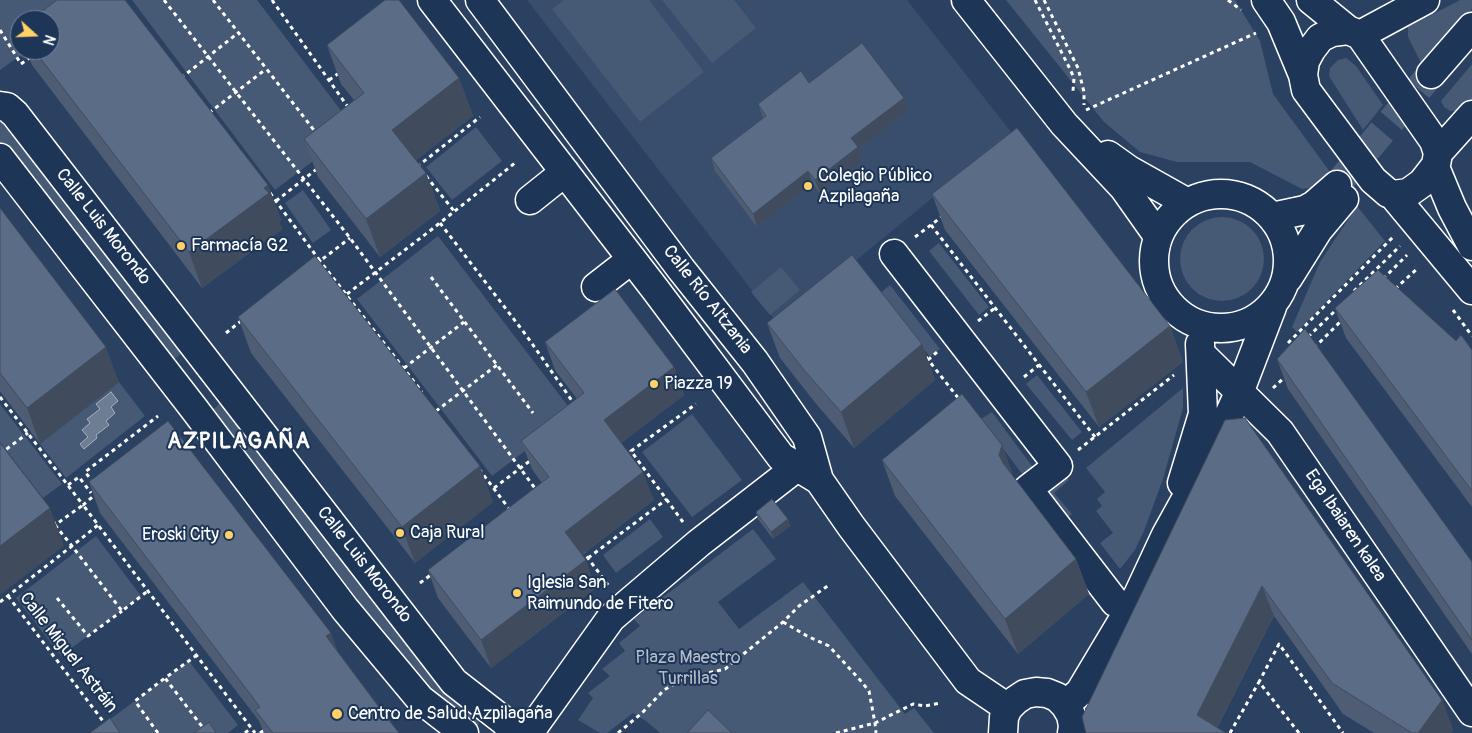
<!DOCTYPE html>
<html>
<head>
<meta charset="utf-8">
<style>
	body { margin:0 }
	#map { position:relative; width:1472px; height:733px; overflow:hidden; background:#2a4161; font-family:Pangolin,sans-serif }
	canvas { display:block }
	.north { position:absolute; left:10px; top:10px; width:50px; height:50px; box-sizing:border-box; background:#1d3557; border:1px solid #77869a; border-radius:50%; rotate:110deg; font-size:14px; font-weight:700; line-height:20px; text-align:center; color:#fff }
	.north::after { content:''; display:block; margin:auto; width:18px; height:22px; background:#ffd166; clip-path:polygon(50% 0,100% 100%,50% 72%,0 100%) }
</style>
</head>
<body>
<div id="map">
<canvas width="1472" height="733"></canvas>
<div class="north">N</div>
</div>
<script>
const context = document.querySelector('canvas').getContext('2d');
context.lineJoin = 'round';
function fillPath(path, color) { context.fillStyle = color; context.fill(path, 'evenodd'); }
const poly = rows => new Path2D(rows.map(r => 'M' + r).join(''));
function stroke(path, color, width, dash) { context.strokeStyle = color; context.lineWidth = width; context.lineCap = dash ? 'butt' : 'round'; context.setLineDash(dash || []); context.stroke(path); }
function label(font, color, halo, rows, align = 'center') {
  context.font = font + ' Pangolin,sans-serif'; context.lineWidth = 4; context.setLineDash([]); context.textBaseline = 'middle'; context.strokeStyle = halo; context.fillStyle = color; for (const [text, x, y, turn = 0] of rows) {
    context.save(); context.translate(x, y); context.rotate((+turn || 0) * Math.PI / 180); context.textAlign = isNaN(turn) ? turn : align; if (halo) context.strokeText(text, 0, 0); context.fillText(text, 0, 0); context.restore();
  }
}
const built = poly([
	[527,0,907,0,1012,133,778,324]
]);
const green = poly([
	[0,0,96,0,50,20,20,20,20,50,28,50,0,70],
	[132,0,257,0,355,129,275,190],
	[564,0,649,0,704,72,640,122,552,9],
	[662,0,734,0,756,28,712,63],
	[1006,0,1235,0,1260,41,1273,94,1333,176,1317,187,1302,189,1250,162,1177,162,1140,152,1104,122],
	[1460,0,1472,0,1472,9,1423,67,1408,37,1408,27],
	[1346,58,1356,66,1383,105,1363,130,1329,76,1330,68,1338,60],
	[1472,64,1472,102,1461,111,1450,111,1444,107,1441,101],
	[0,121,184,351,170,363,0,145],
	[476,127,502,161,452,200,426,167],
	[303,190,331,230,313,243,285,203],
	[1357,206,1385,241,1297,332,1292,327,1320,262],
	'1180 259a42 42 0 1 1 84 0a42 42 0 1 1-84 0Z',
	[438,236,574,414,492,476,357,299],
	[939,243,989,307,979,315,929,251],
	[781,267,800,290,770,315,751,292],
	[890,285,940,349,930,357,880,293],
	[1037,375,1082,432,1072,440,1026,384],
	[119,382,145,416,66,478,40,444],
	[1183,388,1183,408,1163,479,1144,531,1135,550,1120,569,1100,543,1113,533,1096,511,1102,506,1097,499,1105,492,1086,468],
	[221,402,404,641,466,709,478,719,479,725,470,726,427,687,396,653,211,415,213,410],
	[0,404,62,484,43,498,0,442],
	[992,412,1035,470,1025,478,981,419],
	[692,414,742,480,692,517,642,452],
	[1059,469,1069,480,1054,493,1072,514,1060,524,1033,491],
	[650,519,663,537,616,573,603,555],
	[753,529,776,559,718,602,739,629,803,582,905,714,914,708,934,733,660,733,646,721,633,713,607,733,600,733,578,720,593,698,588,693,610,676,602,669,625,651,619,643,640,626,634,619],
	[96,536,141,596,61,656,16,598],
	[189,661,238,725,228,733,119,733,109,720]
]);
const water = poly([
	[111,392,118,401,111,407,115,413,106,421,109,425,96,435,97,438,84,449,80,444,88,437,82,430,90,423,87,419,100,409,96,404,111,392]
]);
const minorTunnel = poly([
	[1337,185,1431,74]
]);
const path = poly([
	[164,0,350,238,537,491],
	[213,0,317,134],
	[272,0,348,107],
	[1035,0,1070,69,1074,78,1073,91],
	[1044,0,1078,68,1084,92,1084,105],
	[1228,0,1241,10],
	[0,30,21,64,32,56],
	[181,78,238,33],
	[329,80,339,73],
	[1086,110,1256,33],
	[209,113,266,69],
	[419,167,418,166,480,117],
	[426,176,454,211],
	[270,193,320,261,350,238],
	[276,201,318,168],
	[440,223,526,335,575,405],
	[931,225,1095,437],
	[915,237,944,215],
	[318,263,320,261,422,392],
	[431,277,533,413],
	[1383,279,1407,255],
	[1395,289,1418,268],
	[1354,291,1400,246],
	[347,294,431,230,515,163],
	[1453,310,1472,336],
	[978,321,995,308],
	[226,333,241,321],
	[1308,337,1338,308],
	[1288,343,1393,237],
	[1314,348,1343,319],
	[926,357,959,399],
	[928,360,937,352],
	[404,368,464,322],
	[1024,377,1039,365],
	[1273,388,1287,375],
	[0,397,83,505,96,494],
	[436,411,497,365],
	[1078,450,1174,375],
	[0,454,28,433],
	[479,469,510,510],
	[94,483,85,472,158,416],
	[68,485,79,477,91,493],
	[494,488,531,460],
	[54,522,55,525,83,505,255,733],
	[683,522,631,451,696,404],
	[55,525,72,546,98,525],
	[582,550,608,585],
	[588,558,667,499],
	[420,583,432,574],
	[8,596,106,725],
	[57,598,88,636,122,611],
	[0,602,72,546,122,611,149,590],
	[783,622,807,636,829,646,860,680,869,691,875,723,876,733],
	[197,655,165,678,207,733],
	[158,733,135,701,165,678],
	[245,733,251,728],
	[260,733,266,729],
	[618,733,642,713,664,690,683,679,725,669,783,622,799,606,829,585],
	[836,733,875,723,913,704,925,706,941,703],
	[1230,733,1259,682],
	[1299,733,1259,682,1279,644,1343,733]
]);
const minor = poly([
	[432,0,655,289,781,457,819,480],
	[480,0,681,269,755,362,807,437,819,480,851,526,968,681,1008,708],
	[966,0,1064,124,1124,188,1158,236],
	[1266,0,1281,22,1303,75],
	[1311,0,1348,30],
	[1348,30,1360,35,1434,141,1438,153,1436,165,1422,183,1408,193,1393,195,1388,193,1373,180,1306,90,1303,75,1305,61,1311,50,1320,38,1332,32,1348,30],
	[1360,35,1425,0],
	[1431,74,1472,27],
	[0,106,7,107,15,114,454,682,504,721,515,733],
	[1438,153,1472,115],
	[1108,155,1129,170,1186,202],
	[0,158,195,410,345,609,420,699,464,733],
	[1435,167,1452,208,1472,246],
	'1154 261a67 67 0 1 1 134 0a67 67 0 1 1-134 0Z',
	[1393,195,1472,290],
	[530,200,565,172],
	[1272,217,1305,210,1314,205,1337,185],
	[894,254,1058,466,1028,489,1115,602],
	[1288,278,1318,230,1344,199],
	[596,287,632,259],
	[1201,354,1280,432,1472,712],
	[1182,483,1203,414,1200,344],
	[1065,705,1080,692,1138,595,1166,535,1212,452,1239,393,1272,307],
	[529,733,611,618,699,543,797,467],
	[1003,733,1004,717,1008,708,1016,700,1025,694,1036,692,1047,693,1057,697,1065,705,1071,715,1073,726,1072,733]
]);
const wall = poly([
	[327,45,459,78,473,116,416,160,426,173,440,211,380,257,318,177,304,139,354,100,341,84],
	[26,50,50,50,268,185,281,220,279,222,282,229,202,288,32,65],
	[809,83,908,111,859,149,863,160,820,193,813,184,757,227,715,171,711,158,763,118,758,104],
	[932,194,1170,326,1183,362,1099,427,945,230],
	[0,208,119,382,40,444,0,391],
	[1335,308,1456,341,1472,350,1472,507,1346,338],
	[238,317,493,502,415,563,251,353],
	[767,323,922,344,935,380,854,448,817,405,780,358],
	[545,342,674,367,684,395,621,443,654,500,582,555,596,588,491,668,438,598,428,570,542,483,532,469,521,441,577,399,555,370],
	[1277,359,1472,562,1472,654,1288,389],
	[1225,420,1442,700,1453,730,1451,733,1374,733,1343,714,1274,616,1217,728,1086,733],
	[1002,445,1013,476,1076,559,1089,594,1018,654,895,496,882,460],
	[89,482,331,633,337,651,399,733,264,733,259,721,100,513],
	[756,512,788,519,790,526,773,539,758,519]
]);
const shadedWall = poly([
	[748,0,756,0,750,5],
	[459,78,473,116,406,168,392,130],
	[904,98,908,111,859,149,863,160,820,193,815,180,851,138],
	[808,171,813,184,757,227,753,214],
	[426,173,440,211,380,257,366,219],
	[268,185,281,220,279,222,282,229,202,288,189,252],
	[1170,326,1183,362,1099,427,1086,392],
	[922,344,935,380,854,448,841,412],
	[106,347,119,382,40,444,27,408],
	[674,367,684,395,614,448,604,420],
	[1002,445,1015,481,1013,491,999,455],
	[480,466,493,502,415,563,402,527],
	[643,472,654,500,575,560,565,532],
	[50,508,64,546,0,595,0,546],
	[788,519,790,526,773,539,771,532],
	[1076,559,1089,594,1018,654,1005,619],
	[586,560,596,588,491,668,481,640],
	[1262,586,1274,616,1214,733,1197,715],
	[331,633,342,663,326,636],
	[1442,700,1453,730,1451,733,1418,733]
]);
const building = poly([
	[57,0,125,0,268,185,264,188,269,193,189,252,34,50,50,50,50,20,31,20,57,0],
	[385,0,399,0,459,78,392,130,426,173,366,219,304,139,364,93,327,45,385,0],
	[862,43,904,98,851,138,858,147,815,180,808,171,753,214,711,158,766,116,758,104,801,71,809,83,862,43],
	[1017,128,1170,326,1086,392,932,194,1017,128],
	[0,208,106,347,27,408,0,373,0,208],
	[852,255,922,344,841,412,804,370,767,323,852,255],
	[315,256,480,466,402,527,238,317,315,256],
	[1378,270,1456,341,1461,335,1472,350,1472,491,1335,308,1378,270],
	[615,289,674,367,604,420,643,472,565,532,586,560,481,640,428,570,549,477,521,441,584,393,545,342,615,289],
	[1305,329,1472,562,1472,640,1277,359,1305,329],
	[962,394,1002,445,999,455,1003,463,1076,559,1005,619,882,460,962,394],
	[1245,418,1442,700,1418,733,1412,733,1332,683,1262,586,1197,715,1226,733,1086,733,1082,717,1225,420,1245,418],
	[168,421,331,633,326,636,384,714,399,733,273,733,255,710,260,707,89,482,168,421],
	[0,443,50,508,0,546,0,443],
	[772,499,788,519,771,532,756,512,772,499],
	[708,710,732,733,687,733,708,710],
	[110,718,120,733,90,733,110,718],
	[209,722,216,733,194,733,209,722]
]);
const markers = [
	[808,186,5,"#ffd166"],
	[181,246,5,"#ffd166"],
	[654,384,5,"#ffd166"],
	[400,533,5,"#ffd166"],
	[229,535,5,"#ffd166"],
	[517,593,5,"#ffd166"],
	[337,714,6,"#ffd166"]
];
const poiNames = [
	["Colegio Público",818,176],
	["Azpilagaña",818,197],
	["Farmacía G2",191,246],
	["Piazza 19",664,384],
	["Caja Rural",410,533],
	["Eroski City",219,535,"right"],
	["Iglesia San",527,583],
	["Raimundo de Fitero",527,604],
	["Centro de Salud Azpilagaña",348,714]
];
const streetNames = [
	["Calle Luis Morondo",103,227,52],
	["Calle Río Altzania",707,300,52],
	["Ega Ibaiaren kalea",1345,526,56],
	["Calle Luis Morondo",364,565,52],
	["Calle Miguel Astráin",68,653,52]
];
const parkNames = [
	["Plaza Maestro",688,658],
	["Turrillas",688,679]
];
const districtNames = [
	["AZPILAGAÑA",239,442]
];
fillPath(built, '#394e6c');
fillPath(green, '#465975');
fillPath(water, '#6d7d92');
stroke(water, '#a7b1be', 1);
stroke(minorTunnel, '#4a5e79', 28, [28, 14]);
stroke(minor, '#fff', 31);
stroke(path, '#fff', 3, [4, 4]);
stroke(minor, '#1d3557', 28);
fillPath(wall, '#4e5d73');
fillPath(shadedWall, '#404c5e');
fillPath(building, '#5b6c86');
stroke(building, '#404c5e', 1);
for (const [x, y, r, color] of markers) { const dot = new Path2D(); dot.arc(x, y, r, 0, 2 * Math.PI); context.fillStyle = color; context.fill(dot); stroke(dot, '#1d3557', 2); }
label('18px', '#fff', '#1d3557', poiNames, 'left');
label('18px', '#fff', '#1d3557', streetNames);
label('18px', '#b5bdc8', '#1d3557', parkNames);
context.letterSpacing = '1px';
label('bold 22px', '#fff', '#1d3557', districtNames);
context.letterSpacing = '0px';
</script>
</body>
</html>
